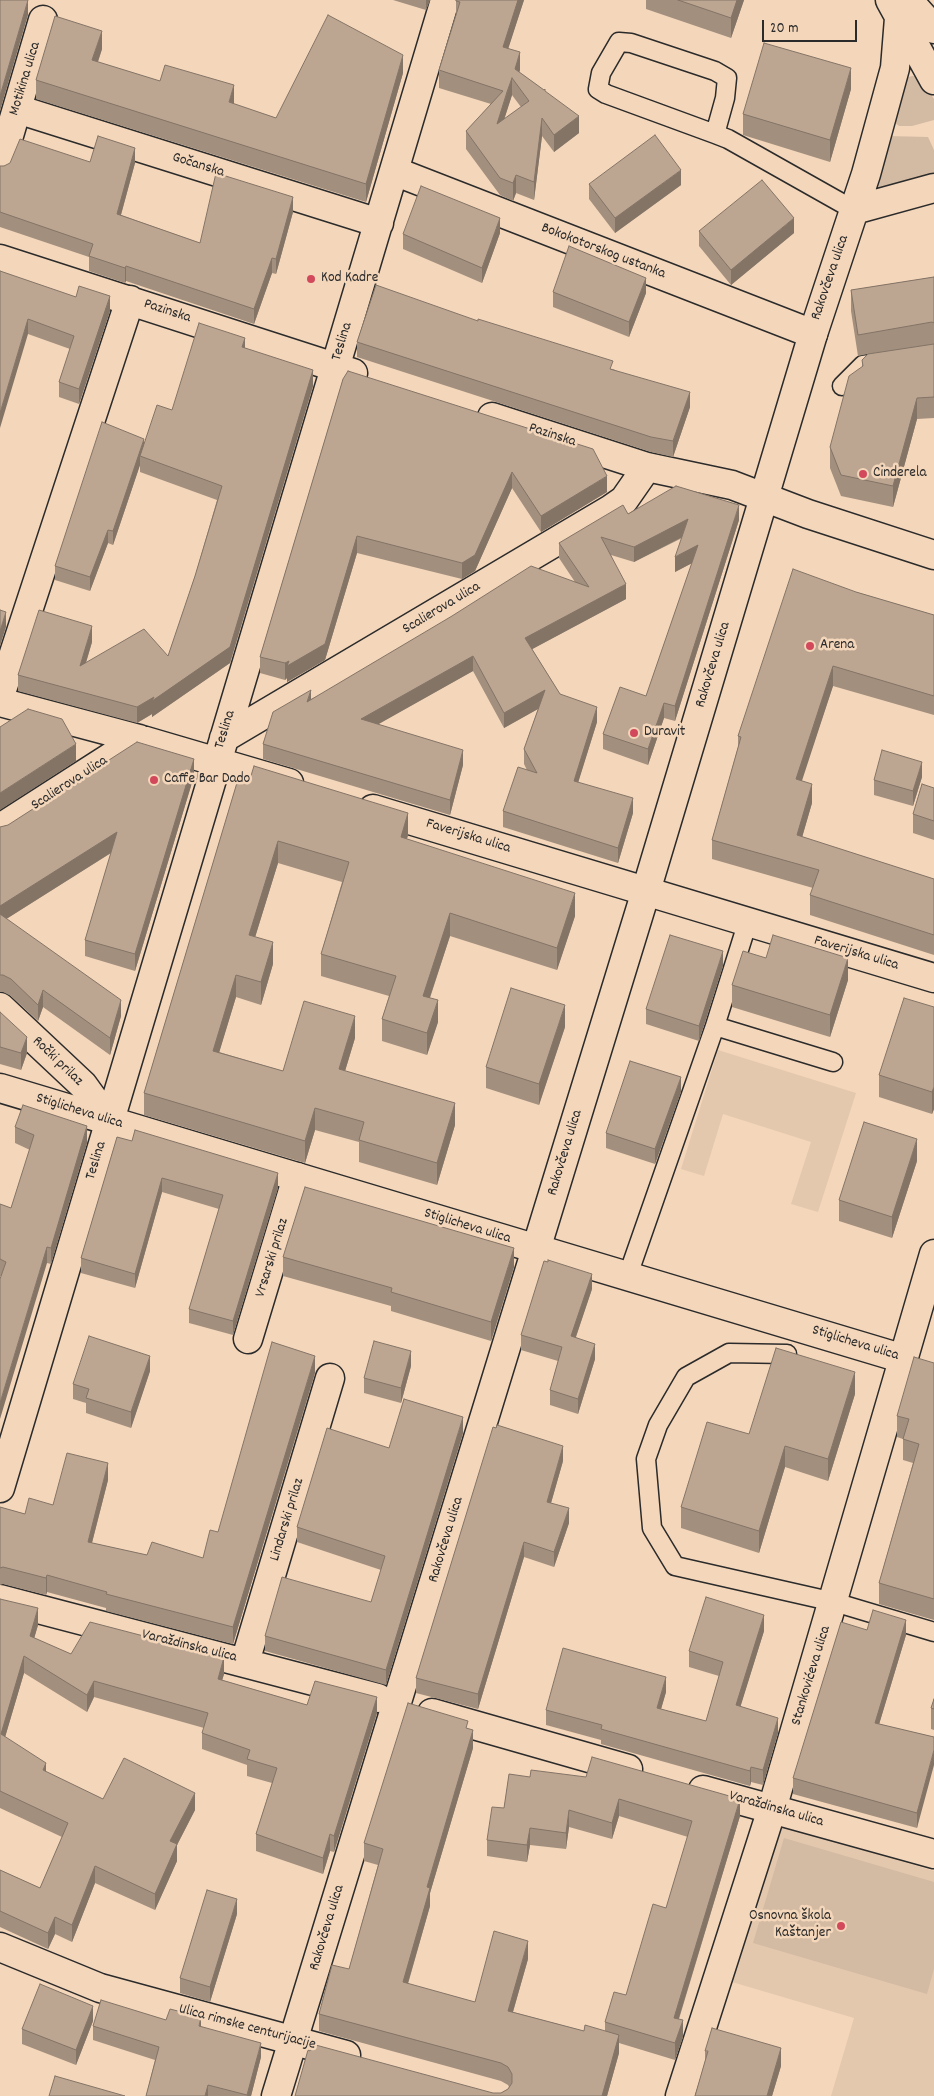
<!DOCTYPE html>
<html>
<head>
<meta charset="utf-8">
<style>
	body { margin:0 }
	#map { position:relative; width:934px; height:2096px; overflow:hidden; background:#f4d6ba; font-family:Dekko,sans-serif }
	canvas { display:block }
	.scale { position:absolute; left:762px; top:20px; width:95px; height:22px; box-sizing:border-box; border:2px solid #2b2b2b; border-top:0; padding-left:6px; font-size:15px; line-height:18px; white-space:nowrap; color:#2b2b2b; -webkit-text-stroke:4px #f4d6ba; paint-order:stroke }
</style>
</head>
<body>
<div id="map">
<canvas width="934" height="2096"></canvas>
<div class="scale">20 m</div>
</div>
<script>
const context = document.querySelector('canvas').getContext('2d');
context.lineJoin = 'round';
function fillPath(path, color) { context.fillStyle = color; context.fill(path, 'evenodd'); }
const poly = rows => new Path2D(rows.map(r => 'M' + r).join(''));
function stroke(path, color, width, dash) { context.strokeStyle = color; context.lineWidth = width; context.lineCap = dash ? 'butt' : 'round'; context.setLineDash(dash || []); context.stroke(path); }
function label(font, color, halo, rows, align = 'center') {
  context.font = font + ' Dekko,sans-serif'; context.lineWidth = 5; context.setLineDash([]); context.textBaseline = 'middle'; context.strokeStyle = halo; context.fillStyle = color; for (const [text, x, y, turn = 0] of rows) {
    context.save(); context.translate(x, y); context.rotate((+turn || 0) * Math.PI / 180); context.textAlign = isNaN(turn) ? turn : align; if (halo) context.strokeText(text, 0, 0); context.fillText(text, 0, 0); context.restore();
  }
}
const built = poly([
	[718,1050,856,1093,818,1212,791,1204,811,1142,723,1114,704,1176,681,1169],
	[779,1825,934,1871,934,2096,831,2096,854,2018,732,1982]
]);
const green = poly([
	[912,76,919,77,934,99,934,120,912,126,899,126,893,121,906,78],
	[887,136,928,137,934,150,934,176,882,194,874,188],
	[784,1838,934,1882,934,1969,927,1994,753,1943]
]);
const service = poly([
	[715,134,725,98,727,78,715,71,631,43,619,42,601,73,598,89,606,94,715,134,728,139,854,210],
	[842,386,863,365,884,362],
	[715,1026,833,1062],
	[628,1275,715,1026,748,921],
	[787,1354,729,1353,686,1377,658,1425,646,1459,652,1528,675,1566,834,1602,934,1632]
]);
const minor = poly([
	[17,109,379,223],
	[0,166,43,20],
	[394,171,813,334],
	[0,259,353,373],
	[492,417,647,467,732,485,808,514,934,555],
	[0,696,130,300],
	[0,702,139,739,289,783],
	[224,738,611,509,624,500,647,467],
	[373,809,934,978],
	[0,828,139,739],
	[0,1007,83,1085,109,1121],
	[248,1339,297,1177],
	[0,1488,445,0],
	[0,1599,378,1698],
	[245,1662,330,1378],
	[432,1713,628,1769],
	[703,1790,934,1854],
	[0,1947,100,1988,346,2055]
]);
const tertiary = poly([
	[0,1088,904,1359]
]);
const secondary = poly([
	[890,0,934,80],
	[908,0,934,29],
	[854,210,934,188],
	[276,2096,646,891,813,334,866,174,895,68,899,18],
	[680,2096,772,1809,934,1254]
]);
const wall = poly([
	[393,0,430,0,426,10],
	[456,0,524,0,508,48,520,70,519,72,545,91,579,133,554,152,542,136,534,200,516,193,513,201,500,195,466,149,466,131,491,104,439,88,439,70,456,16],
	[512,95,521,107,504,119],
	[646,0,744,0,731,38,646,9],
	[102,49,98,62,233,104,276,118,403,73,366,202,36,99,36,80],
	[851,89,830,162,743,135,743,114],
	[90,162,135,163,121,215,200,243,293,212,276,274,272,273,254,324,126,281,125,283,89,271,89,257,0,227,0,166],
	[589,184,681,185,615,233,589,199],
	[699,231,794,233,731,285,699,246],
	[500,233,482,283,403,249,403,234],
	[0,271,110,311,79,404,59,397,59,382,70,349,28,334],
	[934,277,934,418,917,419,893,507,841,496,830,468,830,447,862,367,862,360,868,354,858,356,851,311,851,290],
	[553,292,646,293,629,337,553,307],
	[357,342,613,369,690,407,673,457,651,452,357,357],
	[245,348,313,386,230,663,152,717,152,714,137,723,18,691,18,675,92,642,86,663,168,656,195,576,217,500,140,472,140,465,113,545,108,543,90,591,55,580,55,566,144,444,172,410],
	[343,379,607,492,541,532,512,488,475,571,462,579,357,553,325,660,287,682,287,678,285,680,260,673,260,657],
	[628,514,739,520,675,721,664,718,648,765,603,749,603,734,646,696,692,563,675,572,682,538,634,562,611,555,626,599,532,649,560,694,597,722,578,782,633,813,618,863,503,827,503,811,527,770,524,764,524,749,538,709,504,728,473,671,378,724,463,765,450,815,263,759,263,744,311,699,575,582,559,558,559,543],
	[856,592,934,615,934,715,833,686,801,781,812,803,802,837,934,879,934,955,810,915,810,895,813,888,712,859,712,840,738,747,738,736],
	[194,776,135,971,85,956,85,940,111,853,6,919,121,1016,110,1055,43,1007,38,1021,11,996,3,992,0,992,0,827],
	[239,776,408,835,407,839,575,916,557,970,450,936,430,998,438,1022,427,1055,382,1041,382,1019,389,996,321,976,321,954,342,882,278,863,255,937,273,964,261,1005,236,997,219,1052,283,1071,355,1038,345,1071,455,1125,437,1185,359,1162,359,1142,315,1130,305,1163,144,1115,144,1093],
	[922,777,913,806,874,795,874,780],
	[934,788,934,840,913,833,913,814],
	[766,958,848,980,830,1037,732,1007,732,985],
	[723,966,699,1041,646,1024,646,1009],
	[934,1007,934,1109,932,1114,879,1097,879,1075],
	[0,1012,27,1053,21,1070,0,1064],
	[565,1027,539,1105,486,1088,486,1067],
	[681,1092,655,1164,606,1148,606,1133],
	[15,1127,87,1143,51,1264,47,1263,1,1276,0,1276,0,1204,11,1208,30,1150,15,1143],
	[117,1137,278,1188,233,1335,189,1323,189,1309,219,1209,162,1192,135,1288,81,1273,81,1258],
	[917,1161,892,1238,839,1221,839,1200],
	[283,1257,514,1267,491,1341,391,1311,391,1306,283,1276],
	[592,1289,576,1337,595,1359,578,1414,550,1405,550,1390,558,1361,521,1350,521,1335],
	[934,1363,934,1620,879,1604,879,1583,913,1463,903,1460,903,1439,897,1437,897,1416],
	[411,1366,401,1403,364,1393,364,1378],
	[150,1371,131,1428,86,1413,86,1403,73,1399,73,1384],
	[315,1373,233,1644,106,1611,106,1608,47,1592,46,1595,3,1584,0,1585,0,1507,25,1514,53,1505,108,1480,92,1543,147,1555,203,1558],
	[855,1394,828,1481,785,1467,759,1553,681,1528,681,1507,749,1434],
	[463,1433,386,1685,265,1651,265,1636,371,1602,381,1570,297,1542,297,1527,389,1448],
	[563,1461,551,1503,569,1523,554,1567,524,1557,478,1709,416,1693,416,1678],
	[0,1599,38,1625,34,1638,71,1654,224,1674,222,1680,307,1705,377,1713,334,1852,330,1851,323,1874,256,1851,256,1834,272,1783,247,1776,247,1765,202,1749,202,1733,204,1728,94,1697,87,1712,24,1673,5,1737,46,1772,103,1799,195,1810,177,1845,177,1861,155,1910,95,1883,72,1942,55,1934,48,1949,0,1927,0,1853,0,1870,40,1888,62,1837,0,1808],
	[867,1630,906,1635,879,1724,934,1737,917,1828,793,1794,793,1778],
	[764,1631,740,1707,778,1733,763,1785,751,1782,750,1786,601,1744,601,1740,546,1725,546,1710,666,1692,661,1709,706,1721,719,1676,689,1667,689,1651],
	[934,1699,934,1730,931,1729,931,1708],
	[468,1728,473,1748,430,1893,430,1906,408,1984,475,2002,528,1959,513,2012,584,2031,605,2031,605,2022,626,1995,666,1908,688,1837,619,1816,612,1839,569,1827,566,1849,530,1845,527,1862,487,1856,487,1840,504,1808,509,1774,740,1816,679,2019,683,2037,675,2060,619,2043,619,2053,607,2096,493,2093,501,2093,508,2089,509,2087,508,2085,501,2081,319,2031,319,2014,349,1969,378,1865,364,1861,364,1843],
	[237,1914,210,2002,180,1993,180,1978],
	[166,2020,201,2027,261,2057,251,2096,146,2096,155,2060,93,2040,93,2026],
	[93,2021,76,2065,22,2044,22,2029],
	[705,2051,781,2066,772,2096,695,2096,705,2061]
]);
const shadedWall = poly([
	[28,0,28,15,0,111,0,96],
	[426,0,430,0,426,10],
	[518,0,524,0,503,65,503,47],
	[737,0,744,0,731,38,731,18],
	[102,31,102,49,92,79,92,60],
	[520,52,520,70,516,83,515,69],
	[403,55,403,73,366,202,366,184],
	[851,68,851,89,830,162,830,140],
	[512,78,512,95,497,142,497,124],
	[234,85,234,103,229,121,229,102],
	[579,116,579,133,554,152,554,135],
	[542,118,542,136,534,200,534,182],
	[135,148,135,163,117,229,117,214],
	[681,170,681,185,615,233,615,218],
	[516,175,516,193,513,201,513,183],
	[293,197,293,212,276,274,276,259],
	[500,218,500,233,482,283,482,268],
	[794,218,794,233,731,285,731,270],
	[272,258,272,273,254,324,254,309],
	[126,266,126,281,125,283,125,268],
	[646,278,646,293,629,337,629,322],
	[110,296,110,311,79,404,79,389],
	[28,319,28,334,0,428,0,413],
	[245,338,245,354,242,347],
	[313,370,313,386,230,663,152,717,152,714,137,723,137,707,154,697],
	[690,392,690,407,673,457,673,441],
	[917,398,917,419,893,507,893,486],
	[144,439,144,452,140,456,140,465,113,545,113,531],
	[512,472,512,488,475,571,462,579,462,563],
	[607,476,607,492,541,532,541,516],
	[739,505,739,520,675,721,675,706],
	[688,519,688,534,634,562,634,547],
	[108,530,108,543,90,591,90,577],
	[357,536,357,553,325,660,287,682,287,678,285,680,285,663,289,661],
	[698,545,698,560,675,572,675,557],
	[626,584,626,599,525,653,525,638],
	[6,612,6,627,0,646,0,631],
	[92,626,92,642,80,682,80,666],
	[473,656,473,671,361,734,361,719],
	[833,666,833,686,796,799,796,779],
	[311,690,311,705,307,702],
	[545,690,545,705,504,728,504,713],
	[664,703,664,718,648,765,648,749],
	[597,707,597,722,574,796,574,781],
	[76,744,76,761,0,810,0,793],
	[463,750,463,765,450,815,450,800],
	[194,759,194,776,135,971,135,954],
	[922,762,922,777,913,806,913,791],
	[812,784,812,803,797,855,797,835],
	[633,798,633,813,618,863,618,848],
	[408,813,408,835,401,859,401,837],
	[117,832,117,849,0,923,0,906],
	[278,841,278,863,249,957,249,935],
	[575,893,575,916,557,970,557,948],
	[450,913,450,936,423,1018,423,996],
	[273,942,273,964,261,1005,261,982],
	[723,951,723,966,699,1041,699,1026],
	[848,958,848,980,830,1037,830,1015],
	[236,975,236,997,213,1073,213,1051],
	[43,990,43,1007,38,1021,38,1005],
	[121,1000,121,1016,110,1055,110,1038],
	[438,1000,438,1022,427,1055,427,1033],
	[565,1005,565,1027,539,1105,539,1084],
	[355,1016,355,1038,339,1091,339,1069],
	[27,1037,27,1053,21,1070,21,1053],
	[681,1077,681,1092,655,1164,655,1149],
	[934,1087,934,1109,932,1114,932,1092],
	[455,1103,455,1125,437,1185,437,1163],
	[315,1108,315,1130,305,1163,305,1141],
	[87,1126,87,1143,51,1264,51,1248],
	[917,1139,917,1161,892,1238,892,1217],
	[278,1173,278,1188,233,1335,233,1321],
	[162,1178,162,1192,135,1288,135,1274],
	[47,1247,47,1263,0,1419,0,1403],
	[514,1248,514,1267,491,1341,491,1322],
	[592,1274,592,1289,571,1351,571,1336],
	[595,1344,595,1359,578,1414,578,1399],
	[411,1351,411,1366,401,1403,401,1388],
	[150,1356,150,1371,131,1428,131,1412],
	[315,1356,315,1373,233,1644,233,1627],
	[855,1372,855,1394,828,1481,828,1459],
	[463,1417,463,1433,386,1685,386,1670],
	[563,1446,563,1461,547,1517,547,1502],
	[785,1446,785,1467,759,1553,759,1531],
	[108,1463,108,1480,88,1558,88,1542],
	[569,1508,569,1523,554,1567,554,1552],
	[524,1542,524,1557,478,1709,478,1694],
	[47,1575,47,1592,46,1595,46,1578],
	[38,1608,38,1625,30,1653,30,1636],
	[764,1615,764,1631,736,1721,736,1705],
	[906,1620,906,1635,875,1738,875,1723],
	[24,1656,24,1673,1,1751,1,1734],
	[224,1657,224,1674,218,1695,218,1679],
	[666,1677,666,1692,657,1723,657,1708],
	[94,1681,94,1697,87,1712,87,1695],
	[377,1697,377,1713,334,1852,334,1836],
	[778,1718,778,1733,763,1785,763,1770],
	[473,1730,473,1748,430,1893,430,1906,403,2000,403,1982,427,1887],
	[934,1750,934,1765,917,1828,917,1813],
	[46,1763,46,1779,43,1770],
	[751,1767,751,1782,750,1786,750,1771],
	[195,1793,195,1810,177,1845,177,1861,155,1910,155,1894,170,1841],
	[619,1799,619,1816,612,1839,612,1823],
	[740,1799,740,1816,674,2034,674,2018],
	[569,1810,569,1827,566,1849,566,1833],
	[530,1828,530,1845,527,1862,527,1845],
	[330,1834,330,1851,323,1874,323,1858],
	[95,1866,95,1883,72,1942,72,1925],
	[237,1899,237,1914,210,2002,210,1987],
	[55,1917,55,1934,48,1949,48,1933],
	[528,1941,528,1959,508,2029,508,2011],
	[93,2006,93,2021,76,2065,76,2050],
	[201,2017,201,2032,199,2026],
	[683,2020,683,2037,675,2060,675,2043],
	[619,2035,619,2053,607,2096,602,2096],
	[261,2043,261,2057,251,2096,247,2096],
	[781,2048,781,2066,772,2096,767,2096],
	[208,2085,208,2096,205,2096]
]);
const building = poly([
	[0,0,28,0,0,96,0,0],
	[456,0,518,0,503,47,520,52,515,69,544,90,545,89,545,91,579,116,554,135,542,118,534,182,516,175,513,183,500,178,466,131,503,91,439,70,460,2,456,1,456,0],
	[512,78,529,101,497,124,507,92,512,78],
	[678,0,737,0,731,18,678,0],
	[328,15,403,55,366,184,36,80,55,16,102,31,92,60,160,81,165,65,234,85,229,102,276,118,328,15],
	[764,43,851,68,830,140,743,114,764,43],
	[655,135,681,170,615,218,589,184,655,135],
	[98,136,135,148,117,214,200,243,216,173,293,197,276,259,272,258,254,309,126,266,125,268,89,256,93,244,0,212,0,166,4,166,10,163,20,139,90,162,98,136],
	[762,180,794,218,731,270,699,231,762,180],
	[421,186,500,218,482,268,403,234,421,186],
	[569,246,646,278,629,322,553,292,569,246],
	[0,271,76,297,79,286,110,296,79,389,59,382,74,336,28,319,0,413,0,271],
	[934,277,934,323,932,322,858,335,851,290,934,277],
	[376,285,478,321,478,319,613,361,610,369,690,392,673,441,651,437,357,342,376,285],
	[199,323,245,338,242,347,313,370,230,647,152,701,154,697,137,707,18,675,39,610,92,626,80,666,144,629,168,656,195,576,222,486,140,456,157,405,172,410,199,323],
	[934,344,934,397,917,398,893,486,841,475,830,447,849,376,863,366,862,360,868,354,934,344],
	[348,371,593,449,607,476,541,516,512,472,475,555,462,563,357,536,325,644,287,666,289,661,285,663,260,657,343,379,348,371],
	[102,422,144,439,113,531,108,530,90,577,55,566,102,422],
	[676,486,739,505,675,706,664,703,648,749,603,734,620,687,646,696,698,545,675,557,688,519,634,547,601,537,626,584,525,638,560,694,597,707,574,781,633,798,618,848,503,811,518,767,537,773,524,749,545,690,504,713,473,656,361,719,463,750,450,800,263,744,273,712,311,690,307,702,452,616,531,566,589,587,559,543,623,505,628,514,676,486],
	[793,569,856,592,934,615,934,696,833,666,796,779,812,784,797,835,934,879,934,935,810,895,819,870,712,840,741,737,738,736,793,569],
	[0,610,6,612,0,631,0,610],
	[28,709,62,719,76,744,0,793,0,727,28,709],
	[137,742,194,759,135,954,85,940,117,832,0,906,0,827,8,825,137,742],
	[882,750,922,762,913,791,874,780,882,750],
	[254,766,408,813,401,837,575,893,557,948,450,913,423,996,438,1000,427,1033,382,1019,396,976,321,954,349,862,278,841,249,935,273,942,261,982,236,975,213,1051,283,1071,304,1001,355,1016,339,1069,455,1103,437,1163,359,1140,364,1122,315,1108,305,1141,144,1093,239,776,250,779,254,766],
	[922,784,934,788,934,821,913,814,922,784],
	[0,914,121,1000,110,1038,43,990,38,1005,11,979,3,975,0,975,0,914],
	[670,935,723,951,699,1026,646,1009,670,935],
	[773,935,848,958,830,1015,732,985,743,951,766,958,773,935],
	[511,988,565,1005,539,1084,486,1067,511,988],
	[904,998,934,1007,934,1087,932,1092,879,1075,904,998],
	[0,1012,27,1037,21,1053,0,1047,0,1012],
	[630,1061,681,1077,655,1149,606,1133,630,1061],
	[23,1105,87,1126,51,1248,47,1247,0,1403,0,1279,6,1262,0,1259,0,1204,11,1208,34,1135,15,1127,23,1105],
	[864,1122,917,1139,892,1217,839,1200,864,1122],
	[135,1130,278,1173,233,1321,189,1309,223,1195,162,1178,135,1274,81,1258,117,1137,132,1141,135,1130],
	[305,1187,514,1248,491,1322,391,1292,392,1288,283,1257,305,1187],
	[548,1260,592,1274,571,1336,595,1344,578,1399,550,1390,562,1347,521,1335,544,1261,548,1262,548,1260],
	[89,1336,150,1356,131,1412,86,1398,89,1389,73,1384,89,1336],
	[374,1341,411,1351,401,1388,364,1378,374,1341],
	[272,1342,315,1356,233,1627,106,1594,107,1592,47,1575,46,1578,3,1567,0,1568,0,1507,25,1514,29,1498,53,1505,67,1453,108,1463,88,1542,147,1555,152,1542,203,1558,210,1530,218,1532,272,1342],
	[776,1348,855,1372,828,1459,785,1446,759,1531,681,1507,707,1422,749,1434,776,1348],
	[914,1357,934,1363,934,1599,879,1583,919,1444,903,1439,909,1419,897,1416,914,1357],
	[404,1399,463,1417,386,1670,265,1636,282,1577,371,1602,385,1556,297,1527,327,1428,389,1448,404,1399],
	[497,1425,563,1446,547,1502,569,1508,554,1552,524,1542,478,1694,416,1678,493,1427,496,1428,497,1425],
	[706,1597,764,1615,736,1705,778,1718,763,1770,751,1767,750,1771,601,1729,602,1725,546,1710,563,1648,666,1677,657,1708,706,1721,723,1662,689,1651,706,1597],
	[0,1599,38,1608,30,1636,71,1654,90,1622,224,1657,218,1679,307,1705,315,1681,377,1697,334,1836,330,1834,323,1858,256,1834,277,1768,247,1759,250,1750,202,1733,208,1713,94,1681,87,1695,24,1656,1,1734,46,1763,43,1770,103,1799,124,1758,195,1793,170,1841,177,1844,155,1894,95,1866,72,1925,55,1917,48,1933,0,1911,0,1870,40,1888,68,1823,0,1791,0,1599],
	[873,1610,906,1620,875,1723,934,1737,934,1750,917,1813,793,1778,841,1622,867,1630,873,1610],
	[934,1699,934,1709,931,1708,934,1699],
	[408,1703,468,1721,466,1728,473,1730,427,1887,430,1888,403,1982,475,2002,494,1931,528,1941,508,2011,584,2031,585,2025,619,2035,602,2096,295,2096,308,2050,310,2051,312,2044,493,2093,501,2093,508,2089,512,2083,512,2074,508,2067,501,2063,319,2014,332,1965,349,1969,383,1849,364,1843,408,1703],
	[592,1757,740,1799,674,2018,683,2020,675,2043,605,2022,614,1992,626,1995,653,1904,666,1908,692,1821,619,1799,612,1823,569,1810,566,1833,530,1828,527,1845,487,1840,492,1807,504,1808,509,1774,530,1777,531,1770,586,1777,592,1757],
	[207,1890,237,1899,210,1987,180,1978,207,1890],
	[40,1984,93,2006,76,2050,22,2029,40,1984],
	[101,2000,166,2020,170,2009,201,2017,199,2026,261,2043,247,2095,208,2085,205,2096,146,2096,159,2047,93,2026,101,2000],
	[712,2028,781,2048,767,2096,695,2096,708,2051,705,2051,712,2028],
	[55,2076,125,2096,49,2096,55,2076]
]);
const markers = [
	[311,279,5,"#d1495b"],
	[863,474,5,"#d1495b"],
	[810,646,5,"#d1495b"],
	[634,733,5,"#d1495b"],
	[154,780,5,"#d1495b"],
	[841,1926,5,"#d1495b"]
];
const streetNames = [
	["Motikina ulica",26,79,-73],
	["Gočanska",198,166,17],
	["Bokokotorskog ustanka",603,252,21],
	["Rakovčeva ulica",831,278,-71],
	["Pazinska",167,312,18],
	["Teslina",343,342,-73],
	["Pazinska",552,436,18],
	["Scalierova ulica",442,609,-31],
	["Rakovčeva ulica",714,665,-73],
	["Teslina",226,730,-73],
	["Scalierova ulica",70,784,-33],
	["Faverijska ulica",468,837,17],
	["Faverijska ulica",856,954,17],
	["Ročki prilaz",57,1062,44],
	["Stiglicheva ulica",79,1112,17],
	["Rakovčeva ulica",566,1153,-73],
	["Teslina",97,1161,-73],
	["Stiglicheva ulica",467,1227,17],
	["Vrsarski prilaz",273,1258,-73],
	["Stiglicheva ulica",855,1344,17],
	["Lindarski prilaz",288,1520,-73],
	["Rakovčeva ulica",447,1540,-73],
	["Varaždinska ulica",189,1647,14],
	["Stankovićeva ulica",812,1676,-73],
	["Varaždinska ulica",776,1810,16],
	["Rakovčeva ulica",328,1928,-73],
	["Ulica rimske centurijacije",247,2028,15]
];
const poiNames = [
	["Kod Kadre",321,279],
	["Cinderela",873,474],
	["Arena",820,646],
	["Duravit",644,733],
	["Caffe Bar Dado",164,780],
	["Osnovna škola",831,1917,"right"],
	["Kaštanjer",831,1934,"right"]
];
fillPath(built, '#e3c8ae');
fillPath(green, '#d3baa2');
stroke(service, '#2b2b2b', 21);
stroke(minor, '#2b2b2b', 31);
stroke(tertiary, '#2b2b2b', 31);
stroke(secondary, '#2b2b2b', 31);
stroke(service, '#f4d6ba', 18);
stroke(minor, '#f4d6ba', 28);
stroke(tertiary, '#f4d6ba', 28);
stroke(secondary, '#f4d6ba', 28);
fillPath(wall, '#a28f7e');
fillPath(shadedWall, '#847466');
fillPath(building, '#bca692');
stroke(building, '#847466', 1);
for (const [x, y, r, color] of markers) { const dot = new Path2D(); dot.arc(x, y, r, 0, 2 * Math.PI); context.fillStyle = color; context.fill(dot); stroke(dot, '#f4d6ba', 2); }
label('15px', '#2b2b2b', '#f4d6ba', streetNames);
label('15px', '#2b2b2b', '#f4d6ba', poiNames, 'left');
</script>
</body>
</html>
